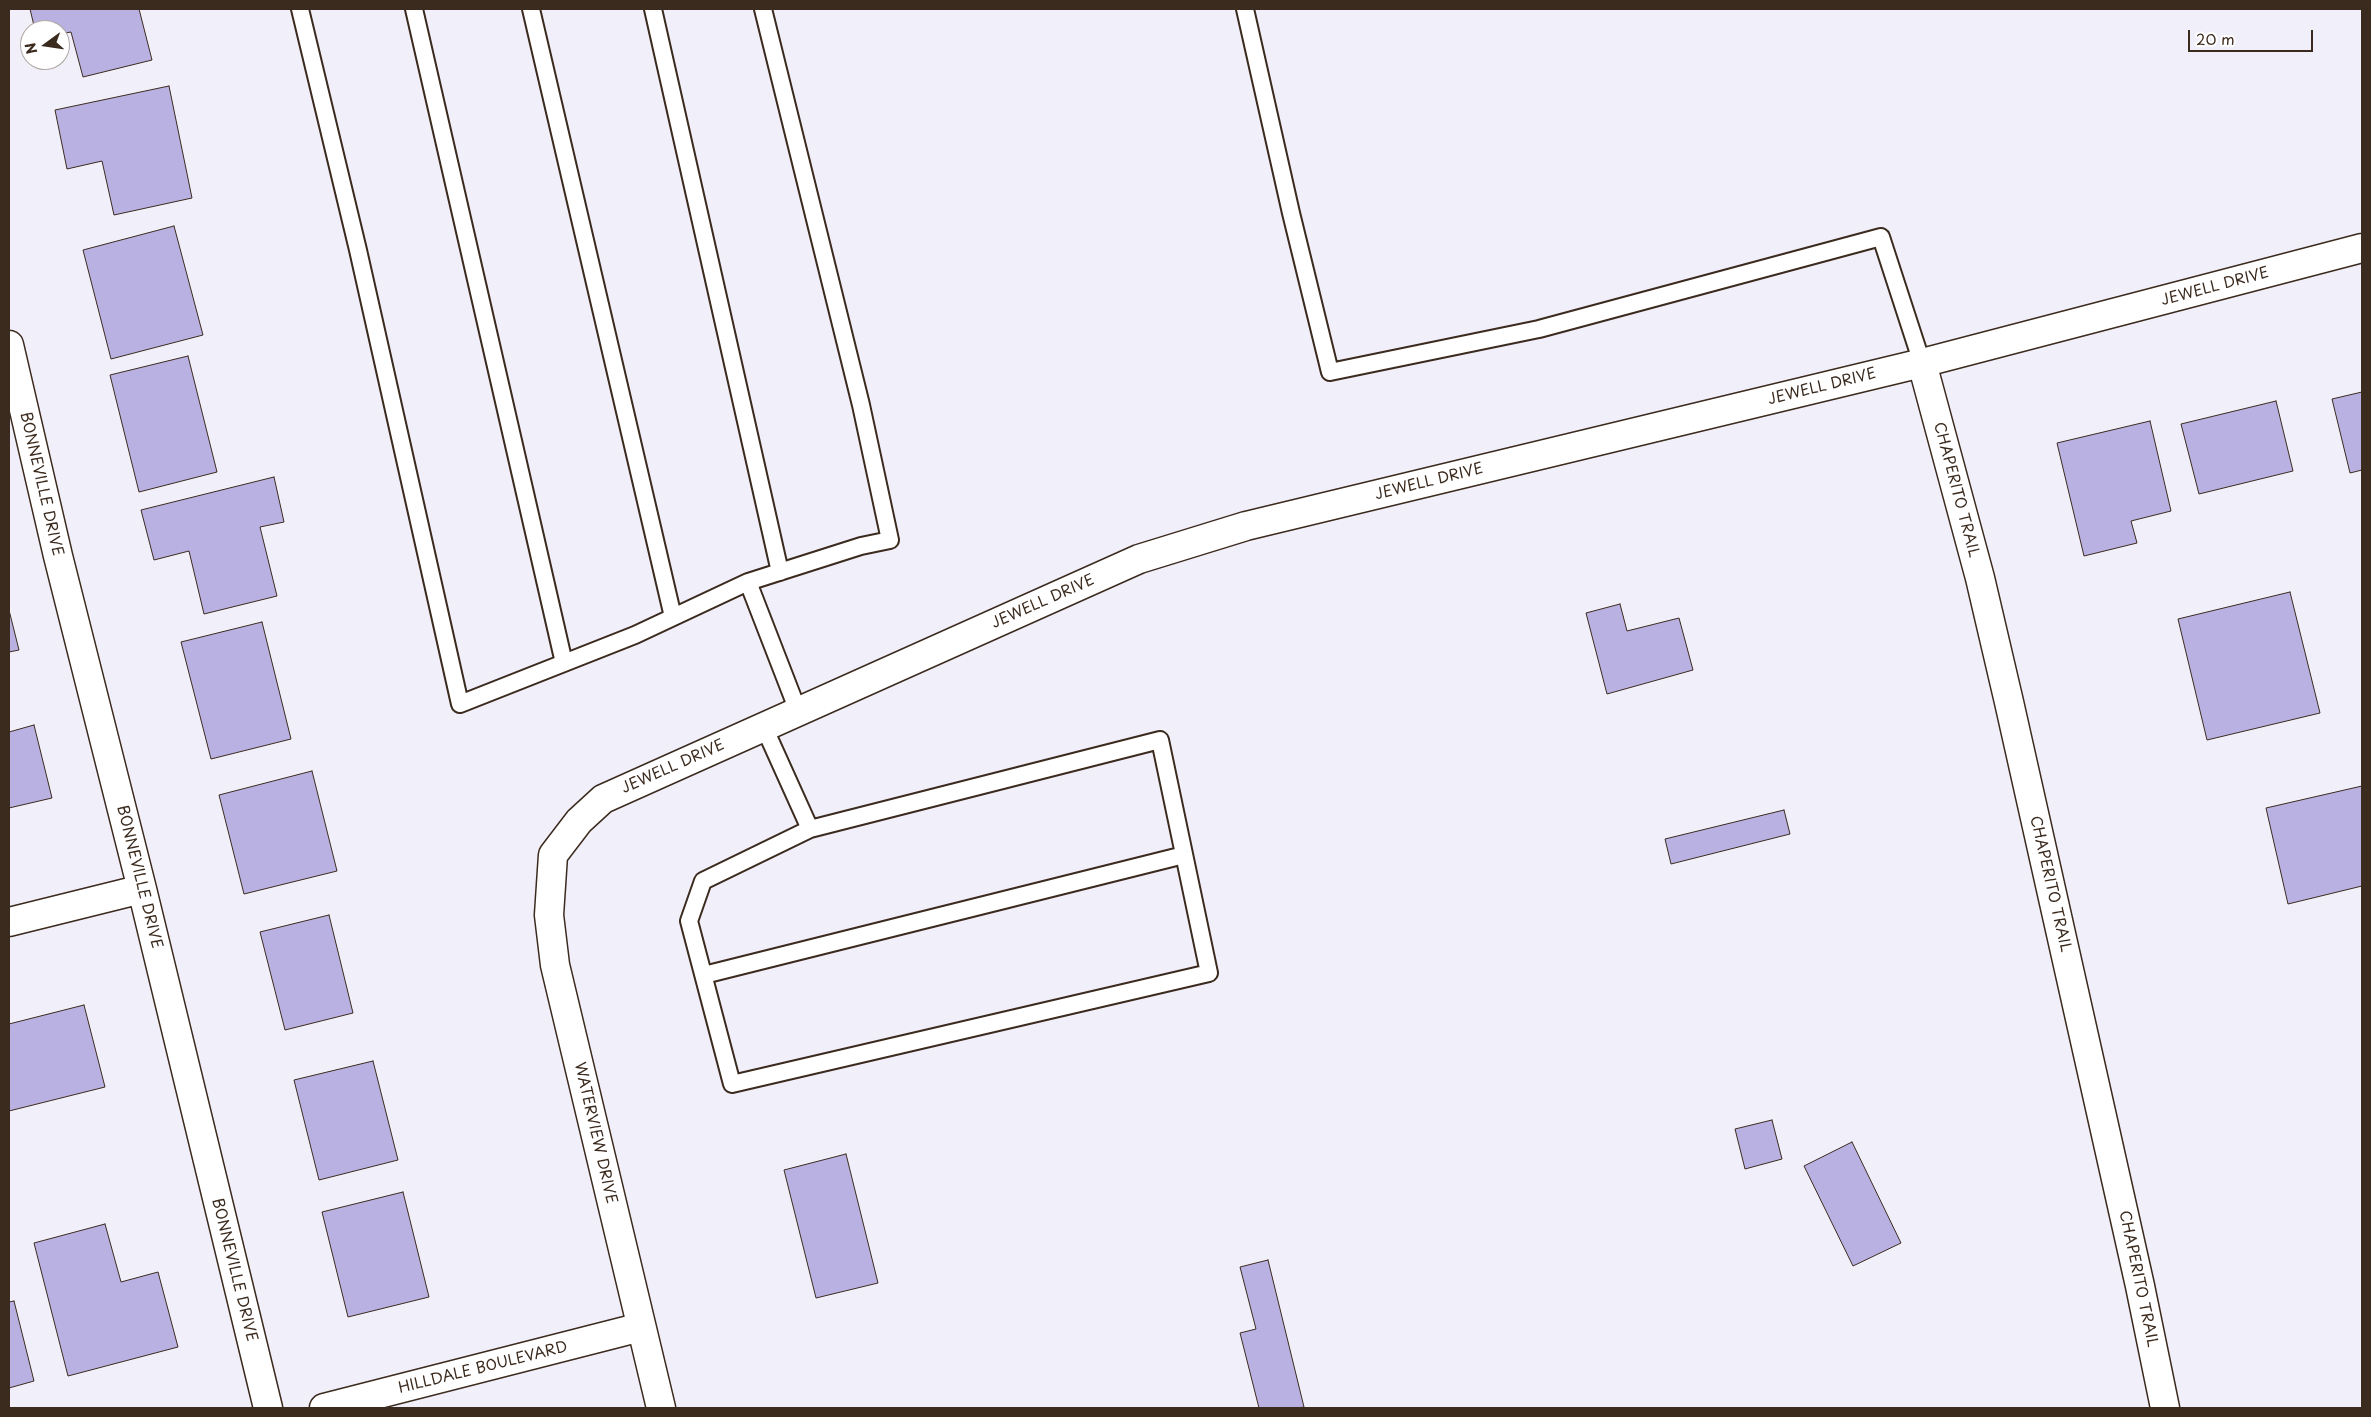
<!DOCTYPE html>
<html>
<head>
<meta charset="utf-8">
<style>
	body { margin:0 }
	#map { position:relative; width:2371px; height:1417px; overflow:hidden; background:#f1eff9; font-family:"Playpen Sans",sans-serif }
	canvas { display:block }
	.frame { position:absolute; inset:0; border:10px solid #3b2a1e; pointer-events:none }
	.north { position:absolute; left:20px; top:20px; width:50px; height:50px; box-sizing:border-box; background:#fff; border:1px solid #b1aaa5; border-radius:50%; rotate:256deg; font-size:14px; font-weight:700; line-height:20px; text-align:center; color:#3b2a1e }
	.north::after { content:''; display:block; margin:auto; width:18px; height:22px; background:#3b2a1e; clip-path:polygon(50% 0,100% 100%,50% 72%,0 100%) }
	.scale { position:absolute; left:2188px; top:30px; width:125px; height:22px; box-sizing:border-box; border:2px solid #3b2a1e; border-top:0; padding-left:6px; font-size:15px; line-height:18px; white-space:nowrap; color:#3b2a1e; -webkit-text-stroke:4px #fff; paint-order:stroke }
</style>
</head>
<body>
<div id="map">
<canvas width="2371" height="1417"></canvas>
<div class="frame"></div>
<div class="north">N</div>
<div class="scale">20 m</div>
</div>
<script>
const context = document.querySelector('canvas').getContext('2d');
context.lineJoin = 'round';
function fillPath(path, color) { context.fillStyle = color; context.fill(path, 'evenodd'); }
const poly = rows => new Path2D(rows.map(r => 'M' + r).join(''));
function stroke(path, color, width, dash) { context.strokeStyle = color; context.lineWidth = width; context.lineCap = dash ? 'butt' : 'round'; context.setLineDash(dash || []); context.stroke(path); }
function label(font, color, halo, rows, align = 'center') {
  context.font = font + ' "Playpen Sans",sans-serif'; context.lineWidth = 5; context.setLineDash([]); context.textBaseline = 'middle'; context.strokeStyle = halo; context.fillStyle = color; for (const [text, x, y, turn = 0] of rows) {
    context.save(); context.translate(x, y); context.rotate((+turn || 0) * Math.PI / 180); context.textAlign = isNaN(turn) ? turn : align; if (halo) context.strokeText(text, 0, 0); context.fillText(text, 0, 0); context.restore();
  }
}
const building = poly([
	[30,9,139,9,152,60,83,77,71,32,60,34,60,30,35,30,30,9],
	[169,86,192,198,114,215,102,161,67,169,55,110,169,86],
	[174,226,203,335,111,359,83,250,174,226],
	[188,356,217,472,139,492,110,375,188,356],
	[2362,392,2362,470,2350,473,2332,399,2362,392],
	[2276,401,2293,471,2199,494,2181,424,2276,401],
	[2150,421,2171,511,2131,521,2137,543,2084,556,2057,443,2150,421],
	[274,477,284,522,260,527,277,596,204,614,189,551,154,560,141,510,274,477],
	[2290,592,2320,713,2207,740,2178,619,2290,592],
	[1620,604,1627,631,1679,618,1693,670,1607,694,1586,613,1620,604],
	[10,614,19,650,9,652,9,615,10,614],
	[262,622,291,739,211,759,181,642,262,622],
	[34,725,52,798,9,808,9,732,34,725],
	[312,771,337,871,244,894,219,795,312,771],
	[2362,786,2362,886,2288,904,2266,808,2362,786],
	[1784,810,1790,834,1671,864,1665,839,1784,810],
	[329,915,353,1013,285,1030,260,932,329,915],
	[84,1005,105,1087,9,1111,9,1024,84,1005],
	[373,1061,398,1160,319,1180,294,1080,373,1061],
	[1772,1120,1782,1159,1745,1169,1735,1129,1772,1120],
	[1852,1142,1901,1243,1853,1266,1804,1166,1852,1142],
	[846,1154,878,1283,816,1298,784,1170,846,1154],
	[403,1192,429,1297,348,1317,322,1212,403,1192],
	[105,1224,121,1282,158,1272,178,1347,68,1376,34,1243,105,1224],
	[1268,1260,1304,1407,1298,1408,1259,1408,1240,1333,1256,1329,1240,1267,1268,1260],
	[14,1301,34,1381,9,1388,9,1302,14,1301]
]);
const lane = poly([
	[300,9,358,250,460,704,635,635,748,582,798,711],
	[414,9,564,663],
	[531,9,673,617],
	[653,9,780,572],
	[1245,9,1291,213,1330,372,1539,329,1881,237,1922,363],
	[748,582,861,546,890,540,861,405,763,9],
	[764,727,810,829,1160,740,1209,973,732,1084,689,921,703,881,810,829],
	[704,975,1184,855]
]);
const street = poly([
	[9,345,58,556,142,889,268,1408],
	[1922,363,1980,578,2009,702,2140,1286,2165,1408],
	[9,922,142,889],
	[324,1408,641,1327]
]);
const secondary = poly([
	[661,1408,555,965,549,915,553,855,579,821,603,799,1139,559,1246,526,1922,363,2362,248]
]);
const streetNames = [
	["JEWELL DRIVE",2215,287,-15],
	["JEWELL DRIVE",1822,387,-14],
	["JEWELL DRIVE",1429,482,-14],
	["BONNEVILLE DRIVE",41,484,77],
	["CHAPERITO TRAIL",1956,490,75],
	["JEWELL DRIVE",1043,602,-24],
	["JEWELL DRIVE",673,767,-24],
	["BONNEVILLE DRIVE",139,877,76],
	["CHAPERITO TRAIL",2050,884,77],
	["WATERVIEW DRIVE",595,1133,77],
	["BONNEVILLE DRIVE",234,1270,76],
	["CHAPERITO TRAIL",2138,1279,78],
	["HILLDALE BOULEVARD",483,1368,-14]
];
fillPath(building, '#bab1e3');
stroke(building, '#3b2a1e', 1);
stroke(lane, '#3b2a1e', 20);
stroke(street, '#3b2a1e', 31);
stroke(secondary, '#3b2a1e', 31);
stroke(lane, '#fff', 16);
stroke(street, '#fff', 28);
stroke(secondary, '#fff', 28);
label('15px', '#3b2a1e', '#fff', streetNames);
</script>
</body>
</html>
